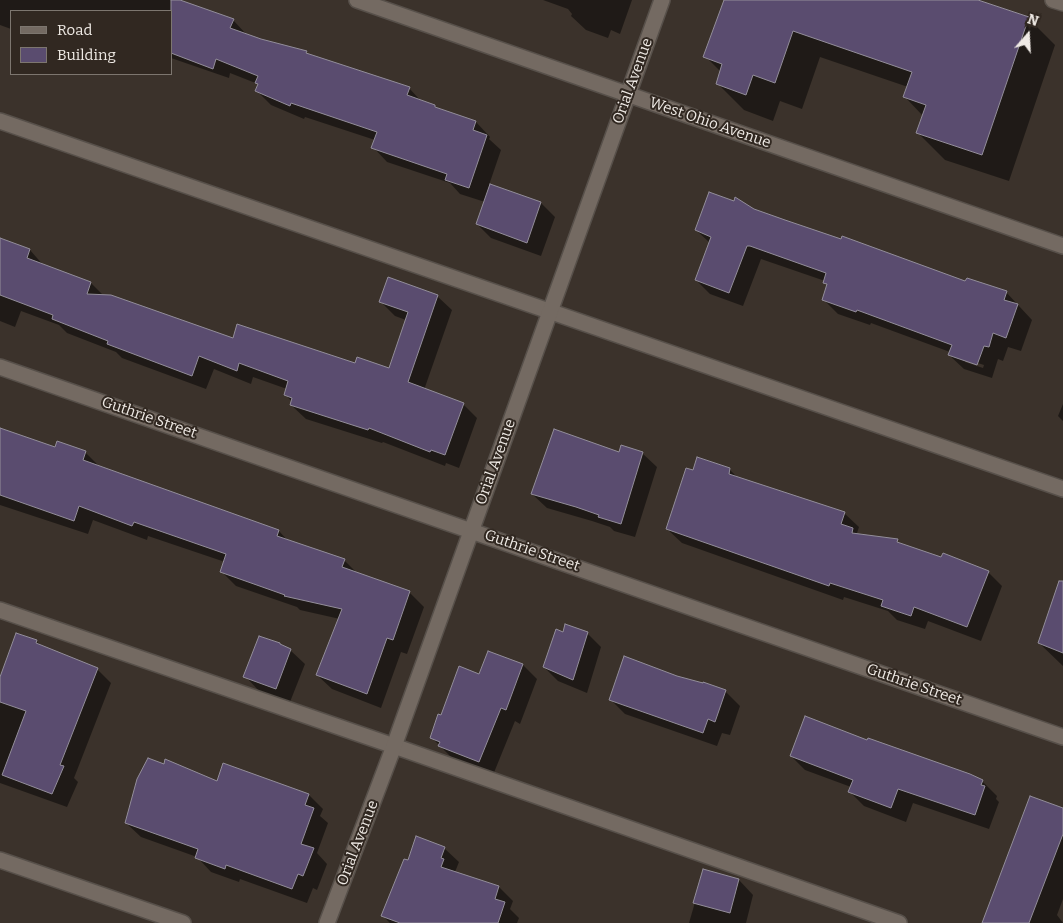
<!DOCTYPE html>
<html>
<head>
<meta charset="utf-8">
<style>
	body { margin:0 }
	#map { position:relative; width:1063px; height:923px; overflow:hidden; background:#3b322b; font-family:Bitter,serif }
	canvas { display:block }
	.legend { position:absolute; left:10px; top:10px; width:162px; height:65px; box-sizing:border-box; background:#312821; border:1px solid #7d766f; margin:0; padding:6px 9px; list-style:none; font-size:15px; color:#efeae5 }
	.legend li { display:flex; align-items:center; gap:10px; height:25px }
	.legend b { width:25px; border:1px solid #7d766f }
	.north { position:absolute; left:1003px; top:10px; width:50px; height:50px; -webkit-text-stroke:4px #312821; paint-order:stroke; rotate:19deg; font-size:14px; font-weight:700; line-height:20px; text-align:center; color:#efeae5 }
	.north::after { content:''; display:block; margin:auto; width:18px; height:22px; background:#efeae5; clip-path:polygon(50% 0,100% 100%,50% 72%,0 100%) }
</style>
</head>
<body>
<div id="map">
<canvas width="1063" height="923"></canvas>
<ul class="legend">
<li><b style="height:6px;background:#746a62"></b>Road</li>
<li><b style="height:14px;background:#5a4c6f"></b>Building</li>
</ul>
<div class="north">N</div>
</div>
<script>
const context = document.querySelector('canvas').getContext('2d');
context.lineJoin = 'round';
function fillPath(path, color) { context.fillStyle = color; context.fill(path, 'evenodd'); }
const poly = rows => new Path2D(rows.map(r => 'M' + r).join(''));
function stroke(path, color, width, dash) { context.strokeStyle = color; context.lineWidth = width; context.lineCap = dash ? 'butt' : 'round'; context.setLineDash(dash || []); context.stroke(path); }
function label(font, color, halo, rows, align = 'center') {
  context.font = font + ' Bitter,serif'; context.lineWidth = 4; context.setLineDash([]); context.textBaseline = 'middle'; context.strokeStyle = halo; context.fillStyle = color; for (const [text, x, y, turn = 0] of rows) {
    context.save(); context.translate(x, y); context.rotate((+turn || 0) * Math.PI / 180); context.textAlign = isNaN(turn) ? turn : align; if (halo) context.strokeText(text, 0, 0); context.fillText(text, 0, 0); context.restore();
  }
}
const shadow = poly([
	[0,0,177,0,233,20,247,35,306,52,310,56,409,88,422,102,435,106,438,109,476,122,490,137,489,139,501,150,489,185,541,203,555,217,541,256,491,238,477,224,485,202,460,194,450,183,387,162,373,147,375,140,305,117,304,119,271,105,257,91,258,84,230,73,229,78,171,58,171,11,11,11,11,29,0,25],
	[543,0,632,0,620,34,611,30,608,38,586,30,571,16,572,14,568,9],
	[725,0,974,0,1028,18,1055,45,1009,181,945,160,918,133,923,116,905,97,908,87,820,57,802,109,780,101,773,121,744,110,717,83,721,72,705,56],
	[753,210,966,283,1006,292,1032,320,1021,351,1008,347,1003,361,998,359,992,378,964,369,949,355,950,352,871,323,870,325,838,314,823,299,828,286,825,281,761,259,743,306,710,294,696,280,710,243,696,230],
	[965,359,984,365,983,368,965,362],
	[0,240,30,250,44,266,91,283,104,296,233,339,356,364,389,369,406,320,395,316,381,302,437,296,452,310,424,390,463,404,477,418,459,468,446,463,445,466,383,442,382,443,306,419,291,405,292,402,285,394,287,389,253,377,251,384,214,369,206,389,122,358,116,352,67,333,59,325,21,311,15,327,0,321],
	[1063,404,1063,421,1058,416],
	[0,429,56,449,85,452,99,466,279,531,289,542,344,560,358,574,409,592,424,607,407,654,401,652,381,708,332,689,317,675,340,619,300,610,297,607,236,586,221,571,225,562,148,536,147,540,93,520,88,534,0,505],
	[642,453,657,467,635,537,614,531,610,527,592,521,547,508,532,494],
	[698,459,730,470,738,478,844,513,859,527,857,533,859,535,897,541,902,545,988,572,1002,586,981,641,928,621,925,629,897,620,888,611,844,597,843,600,682,543,667,529,694,472],
	[1063,603,1063,666,1039,643],
	[564,633,587,633,601,647,587,693,558,681,544,667],
	[36,641,43,647,97,669,111,683,74,778,78,782,67,807,0,783,0,681],
	[290,650,305,664,290,702,259,691,245,676],
	[523,665,537,679,520,724,515,721,493,775,454,760,431,737,479,675],
	[676,677,704,684,726,692,740,706,730,735,722,733,717,746,625,714,611,700],
	[868,741,982,781,997,796,996,799,999,802,989,829,913,803,906,822,864,806,850,792,851,787,805,770,791,756],
	[218,782,309,795,323,809,320,816,328,823,317,853,327,864,317,890,313,888,307,903,240,879,239,882,211,872,197,857,141,837,126,823],
	[1063,810,1063,899,1057,915,1063,923,983,923],
	[444,848,459,862,455,872,499,887,513,901,510,909,519,918,517,923,390,923,383,916,408,862],
	[704,871,739,880,753,895,746,923,689,923]
]);
const building = poly([
	[171,0,180,0,234,19,230,28,261,39,307,51,306,53,410,87,407,95,435,105,435,107,476,121,473,130,487,135,469,188,445,180,447,174,371,148,377,132,291,103,290,106,255,91,258,84,255,83,258,76,216,59,213,69,171,53,171,0],
	[724,0,978,0,1029,17,982,155,916,133,926,105,903,97,912,72,793,31,775,83,753,75,746,95,716,84,722,64,703,57,724,0],
	[490,184,541,202,527,243,476,224,490,184],
	[709,192,734,201,735,197,754,209,785,220,841,239,842,236,965,281,967,278,1007,291,1004,300,1018,304,1006,338,993,333,989,347,984,346,977,365,948,355,952,345,857,310,856,312,822,300,827,284,823,283,826,273,750,246,747,246,729,293,695,280,711,237,695,230,709,192],
	[0,238,30,249,27,258,91,282,87,294,111,295,233,338,237,324,355,363,357,357,389,368,408,312,379,302,388,277,438,295,408,382,464,403,445,455,431,450,430,452,369,428,368,430,290,405,292,398,284,395,288,381,239,363,237,371,199,356,192,376,107,344,108,341,52,319,53,315,0,295,0,238],
	[0,428,55,447,57,441,86,451,83,460,279,530,277,536,345,559,342,567,410,591,393,640,387,638,367,694,316,675,342,609,284,596,285,595,220,572,226,554,134,522,132,526,79,506,74,521,0,495,0,428],
	[554,429,619,452,621,445,643,452,621,524,598,517,599,515,576,507,531,494,554,429],
	[697,457,730,468,729,474,845,512,841,524,853,528,852,533,898,539,897,542,941,557,943,553,989,571,967,627,914,607,911,616,881,606,883,600,830,583,829,586,666,529,686,468,693,470,697,457],
	[1059,581,1063,581,1063,653,1038,643,1059,581],
	[565,624,588,632,573,680,543,667,556,629,563,632,565,624],
	[16,633,37,640,36,643,98,668,60,765,64,766,52,794,2,775,26,711,0,702,0,677,16,633],
	[259,636,280,643,280,644,291,649,276,689,243,677,259,636],
	[488,651,523,664,506,710,501,708,479,762,438,746,440,742,430,738,438,714,441,715,459,666,479,674,488,651],
	[624,656,677,676,703,683,703,682,726,690,715,722,708,719,703,733,609,700,624,656],
	[805,716,867,740,868,738,970,774,983,780,981,785,985,786,975,815,898,789,891,808,848,792,853,780,790,756,805,716],
	[148,758,164,764,165,759,217,781,223,763,309,794,305,805,314,808,301,844,314,848,303,876,298,874,292,889,226,865,225,869,195,858,198,849,125,823,137,779,148,758],
	[1030,796,1063,808,1063,834,1029,923,982,923,1030,796],
	[416,836,445,847,441,858,444,859,441,867,499,886,495,899,505,902,498,923,400,923,381,916,404,859,408,860,416,836],
	[703,869,739,879,730,913,693,903,703,869]
]);
const lane = poly([
	[1053,0,1063,3],
	[0,121,1063,489],
	[0,610,394,746,899,923]
]);
const street = poly([
	[357,0,1063,246],
	[0,367,1063,737],
	[0,860,183,923],
	[327,923,394,746,662,0]
]);
const streetNames = [
	["Orial Avenue",633,81,-70],
	["West Ohio Avenue",710,123,19],
	["Guthrie Street",149,418,19],
	["Orial Avenue",496,462,-70],
	["Guthrie Street",532,551,19],
	["Guthrie Street",914,685,19],
	["Orial Avenue",358,843,-69]
];
fillPath(shadow, '#0007');
fillPath(building, '#5a4c6f');
stroke(building, '#938e9a', 1);
stroke(lane, '#57504a', 18);
stroke(street, '#57504a', 18);
stroke(lane, '#746a62', 15);
stroke(street, '#746a62', 15);
label('15px', '#efeae5', '#312821', streetNames);
</script>
</body>
</html>
